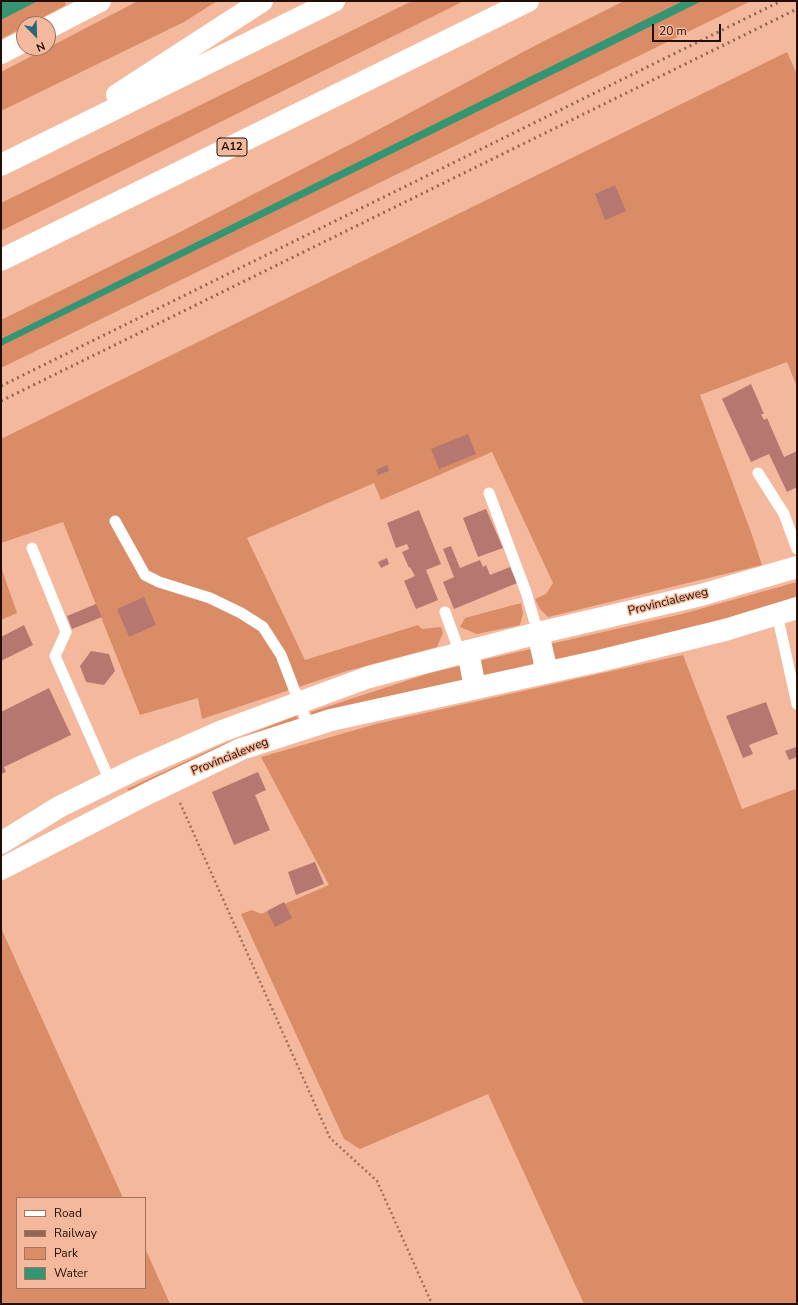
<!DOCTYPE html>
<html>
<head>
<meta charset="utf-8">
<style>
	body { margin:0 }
	#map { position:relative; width:798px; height:1305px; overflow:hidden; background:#f4b89c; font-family:"Nunito Sans",sans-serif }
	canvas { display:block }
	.frame { position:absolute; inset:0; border:2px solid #230e05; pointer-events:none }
	.legend { position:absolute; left:16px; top:1197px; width:130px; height:92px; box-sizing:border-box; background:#f4b89c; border:1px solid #a07460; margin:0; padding:5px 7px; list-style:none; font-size:12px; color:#230e05 }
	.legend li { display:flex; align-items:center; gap:8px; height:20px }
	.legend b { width:20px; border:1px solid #a07460 }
	.north { position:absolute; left:16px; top:16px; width:40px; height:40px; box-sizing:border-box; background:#f4b89c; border:1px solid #a07460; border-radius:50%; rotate:157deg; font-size:11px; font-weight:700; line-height:16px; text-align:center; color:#230e05 }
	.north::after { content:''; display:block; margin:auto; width:14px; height:18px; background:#29667d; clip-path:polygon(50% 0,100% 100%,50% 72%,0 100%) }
	.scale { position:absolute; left:652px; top:24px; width:69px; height:18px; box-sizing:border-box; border:2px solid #230e05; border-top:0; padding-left:5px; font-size:12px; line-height:14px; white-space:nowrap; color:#230e05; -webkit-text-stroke:3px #f4b89c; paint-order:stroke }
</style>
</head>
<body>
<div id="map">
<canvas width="798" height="1305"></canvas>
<div class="frame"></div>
<ul class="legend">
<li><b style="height:5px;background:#fff"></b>Road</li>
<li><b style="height:5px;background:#926855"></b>Railway</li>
<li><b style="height:11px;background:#da8c67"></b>Park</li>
<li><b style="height:11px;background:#359573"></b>Water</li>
</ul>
<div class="north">N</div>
<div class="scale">20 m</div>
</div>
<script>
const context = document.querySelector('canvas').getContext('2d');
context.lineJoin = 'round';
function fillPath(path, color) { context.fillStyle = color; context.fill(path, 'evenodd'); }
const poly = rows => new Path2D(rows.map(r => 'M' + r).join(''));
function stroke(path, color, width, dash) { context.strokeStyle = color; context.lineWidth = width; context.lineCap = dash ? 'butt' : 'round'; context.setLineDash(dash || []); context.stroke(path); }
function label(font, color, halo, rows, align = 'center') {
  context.font = font + ' "Nunito Sans",sans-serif'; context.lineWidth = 3; context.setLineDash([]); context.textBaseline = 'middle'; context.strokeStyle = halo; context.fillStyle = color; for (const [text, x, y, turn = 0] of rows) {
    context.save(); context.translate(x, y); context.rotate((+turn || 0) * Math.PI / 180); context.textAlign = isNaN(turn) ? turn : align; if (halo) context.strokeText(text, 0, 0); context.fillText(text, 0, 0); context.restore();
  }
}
const green = poly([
	[38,1,65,1,66,5,30,24,24,24,24,27,1,39,1,20],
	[138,1,217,1,184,22,1,111,1,72],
	[412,1,464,1,1,231,1,203],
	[624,1,751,1,1,368,1,320,180,232,374,132,538,44],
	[787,52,797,74,797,387,787,362,700,395,752,535,762,565,548,617,540,609,535,599,546,594,553,583,492,452,381,500,374,483,247,538,305,660,418,625,422,629,441,627,443,633,437,647,347,671,202,719,198,698,140,715,63,522,1,543,1,439],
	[1,567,17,613,1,620],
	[797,582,797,601,558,662,548,653,546,645,682,614],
	[521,603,523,614,520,625,477,634,460,627,465,618],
	[535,648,536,657,532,666,482,676,475,662],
	[683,655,742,809,795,789,797,793,797,1304,584,1304,488,1094,360,1149,344,1139,241,914,252,910,261,914,329,885,261,757,376,724],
	[464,665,465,680,389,696,312,716,311,712,430,673],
	[296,716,299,721,129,791,127,789,221,745],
	[1,928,123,1198,17,1198,17,1288,145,1288,145,1248,170,1304,1,1304]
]);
const water = poly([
	[1,1,38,1,1,20],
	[683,1,702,1,1,346,1,339]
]);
const building = poly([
	[615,185,626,211,605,220,595,194],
	[751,384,764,414,761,414,764,420,767,418,784,457,797,451,797,487,787,492,769,454,751,462,722,399],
	[468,434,476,454,439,469,431,449],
	[387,465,389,471,378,475,376,470],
	[486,509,503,548,478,557,463,518],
	[419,510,441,564,426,570,438,600,416,609,404,581,415,576,410,567,409,568,402,552,409,549,407,544,396,548,387,523],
	[451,546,460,568,480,560,483,567,486,565,490,575,510,567,517,583,454,609,443,582,454,577,443,549],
	[387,558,389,564,381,568,378,562],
	[144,597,156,625,129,637,117,609],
	[96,604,102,617,72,629,67,616],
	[24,625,33,645,1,661,1,637],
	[91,651,109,654,115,671,104,685,86,682,80,666],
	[49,688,71,735,4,767,6,772,1,774,1,712],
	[766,702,778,734,749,745,753,754,743,758,726,716],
	[796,747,797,757,789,760,785,751],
	[258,772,266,790,255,795,270,830,234,845,212,792],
	[315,862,324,884,296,895,288,872],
	[284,902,292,918,275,927,267,911]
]);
const path = poly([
	[180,803,330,1138,377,1181,432,1304]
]);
const lane = poly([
	[758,473,784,514,797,549],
	[489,493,526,592,538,633],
	[115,521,145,575,159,582,210,598,241,613,263,627,281,655,309,728],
	[32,548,66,632,55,656,110,781],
	[445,612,460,653],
	[777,614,797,704]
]);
const street = poly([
	[48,28,100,1],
	[1,53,24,41],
	[538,633,547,672],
	[468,651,475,688],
	[1,869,149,793,241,749,331,720,599,661,725,630,797,608]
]);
const secondary = poly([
	[1,843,59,807,138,768,222,731,369,677,538,633,701,595,797,567]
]);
const highway = poly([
	[117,95,262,1],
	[1,165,334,1],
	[1,260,528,1]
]);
const rail = poly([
	[1,386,781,1],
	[1,401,797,9]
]);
const shields = [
	[232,147,30]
];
const shieldNames = [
	["A12",232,147]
];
const streetNames = [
	["Provincialeweg",668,602,-14],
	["Provincialeweg",230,757,-22]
];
fillPath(green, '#da8c67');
fillPath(water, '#359573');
fillPath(building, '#b67771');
stroke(path, '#9c705c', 2.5, [2, 3]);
stroke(lane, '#fff', 11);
stroke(street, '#fff', 22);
stroke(secondary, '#fff', 22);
stroke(highway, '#fff', 22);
stroke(rail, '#926855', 3, [2, 4]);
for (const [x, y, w] of shields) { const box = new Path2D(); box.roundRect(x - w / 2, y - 9, w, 18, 3); context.fillStyle = '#f4b89c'; context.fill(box); stroke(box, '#230e05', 1); }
label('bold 11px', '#230e05', null, shieldNames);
label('12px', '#230e05', '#f4b89c', streetNames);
</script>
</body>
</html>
